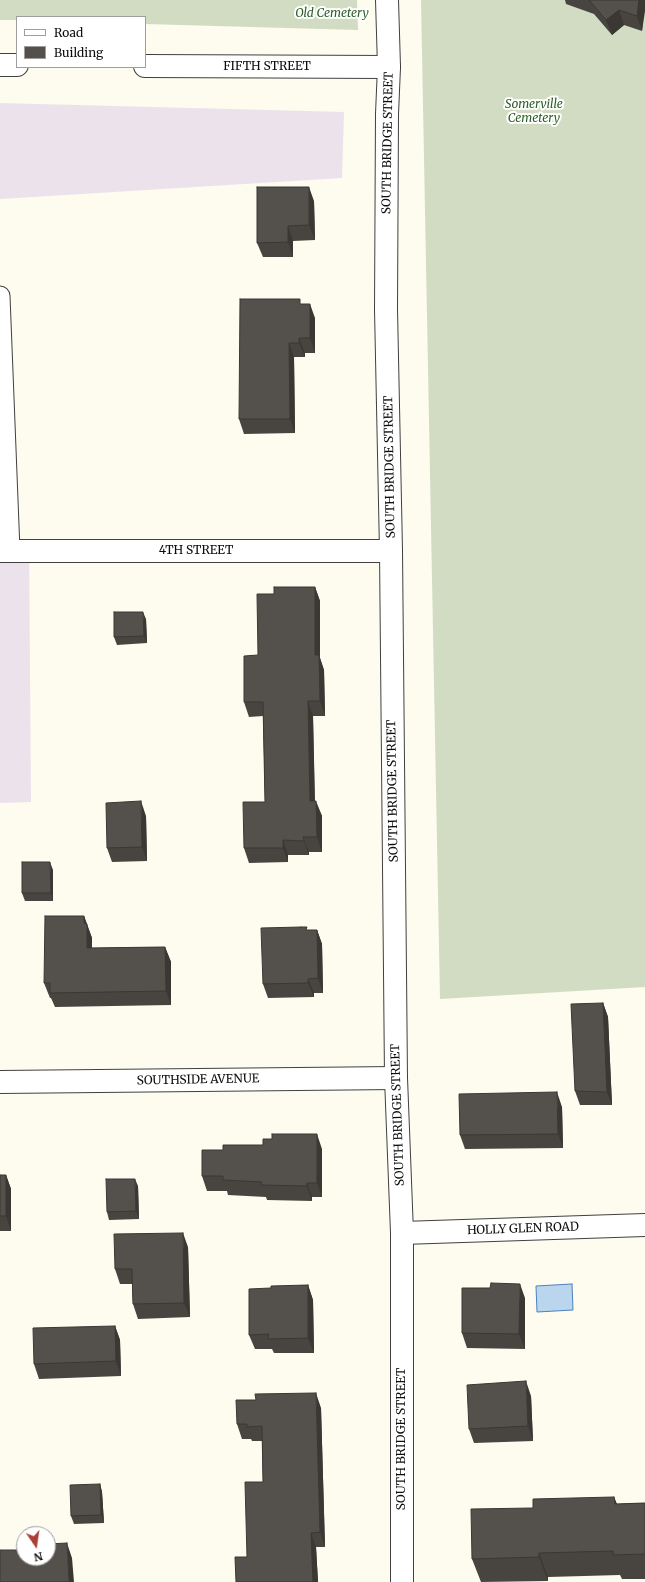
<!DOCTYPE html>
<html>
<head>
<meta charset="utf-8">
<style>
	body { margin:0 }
	#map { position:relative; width:645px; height:1582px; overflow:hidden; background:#fdfcef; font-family:Merriweather,serif }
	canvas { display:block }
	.legend { position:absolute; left:16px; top:16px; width:130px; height:52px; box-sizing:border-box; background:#fff; border:1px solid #9e9e9e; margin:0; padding:5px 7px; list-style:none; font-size:12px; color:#0d0d0d }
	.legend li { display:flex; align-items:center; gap:8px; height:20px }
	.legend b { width:20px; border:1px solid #9e9e9e }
	.north { position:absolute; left:16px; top:1526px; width:40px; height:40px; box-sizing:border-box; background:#fff; border:1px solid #9e9e9e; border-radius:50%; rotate:167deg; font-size:11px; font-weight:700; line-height:16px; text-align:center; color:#0d0d0d }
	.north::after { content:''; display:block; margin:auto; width:14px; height:18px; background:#ab3f37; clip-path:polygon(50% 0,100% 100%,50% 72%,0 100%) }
</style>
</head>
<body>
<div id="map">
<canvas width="645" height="1582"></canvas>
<ul class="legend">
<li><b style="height:5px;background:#fff"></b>Road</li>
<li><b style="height:11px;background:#54504b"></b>Building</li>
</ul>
<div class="north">N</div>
</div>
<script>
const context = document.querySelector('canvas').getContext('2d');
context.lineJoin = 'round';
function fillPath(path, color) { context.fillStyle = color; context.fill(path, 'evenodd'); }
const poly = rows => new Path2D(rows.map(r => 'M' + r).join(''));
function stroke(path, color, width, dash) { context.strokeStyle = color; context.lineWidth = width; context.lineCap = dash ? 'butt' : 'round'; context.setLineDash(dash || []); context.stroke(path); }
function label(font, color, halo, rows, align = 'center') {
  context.font = font + ' Merriweather,serif'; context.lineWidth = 4; context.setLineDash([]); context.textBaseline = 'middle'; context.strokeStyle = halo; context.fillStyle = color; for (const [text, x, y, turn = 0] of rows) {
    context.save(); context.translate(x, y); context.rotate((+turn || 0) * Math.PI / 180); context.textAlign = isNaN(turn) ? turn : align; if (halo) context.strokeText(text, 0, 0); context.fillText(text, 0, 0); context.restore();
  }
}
const industrial = poly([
	[0,103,344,112,342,178,0,199],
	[29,543,31,802,0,803,0,545]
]);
const cemetery = poly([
	[0,0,357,0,358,30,145,24,145,17,17,17,17,20,0,20],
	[421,0,645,0,645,987,440,999]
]);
const water = poly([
	[572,1284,573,1310,537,1312,536,1286,572,1284]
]);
const service = poly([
	[0,296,10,551]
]);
const minor = poly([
	[0,65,17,65],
	[145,66,389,67],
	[0,551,391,551],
	[0,1082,396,1078],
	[402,1233,645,1225]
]);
const tertiary = poly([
	[387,0,389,67,387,114,386,309,391,551,396,1078,402,1233,402,1582]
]);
const wall = poly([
	[565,0,645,0,642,31,624,25,612,35,594,14,566,4],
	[314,201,315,240,293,241,293,257,263,257,257,243],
	[302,304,315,318,315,353,305,353,305,357,294,357,295,433,244,434,239,419],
	[315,587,320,601,320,658,324,670,325,716,313,716,315,801,322,816,322,852,309,852,309,855,288,855,288,862,249,863,244,848,265,802,263,716,249,717,244,702,258,655,274,594],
	[146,619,147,643,117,645,114,637],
	[146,816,147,861,112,862,107,848],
	[53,870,53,901,25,901,22,893],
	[84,916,92,938,92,948,165,947,171,962,171,1005,55,1007,51,998,50,998,44,983],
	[317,930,322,944,323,993,314,993,314,997,268,998,263,984],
	[603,1003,608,1017,612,1105,580,1105,575,1091],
	[562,1107,563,1148,465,1149,460,1135],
	[322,1149,322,1197,312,1197,312,1201,267,1200,266,1197,228,1195,227,1191,207,1191,202,1176],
	[0,1175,6,1175,11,1189,11,1231,0,1231],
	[138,1186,139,1219,109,1220,107,1212],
	[188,1247,190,1317,138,1319,133,1304,132,1284,120,1284,115,1269],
	[308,1285,313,1300,314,1353,274,1353,272,1349,255,1349,249,1335,271,1288],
	[525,1298,525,1349,467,1348,462,1333],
	[115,1326,120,1340,121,1376,39,1379,34,1364],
	[531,1396,533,1441,474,1443,469,1429],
	[321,1408,325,1547,316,1547,318,1582,236,1582,247,1557,263,1482,262,1441,252,1441,251,1439,242,1439,237,1424],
	[100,1484,102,1492,104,1523,74,1524,71,1516],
	[614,1497,617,1504,645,1503,645,1579,622,1579,620,1575,548,1577,548,1581,481,1582,472,1559]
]);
const shadedWall = poly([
	[639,0,645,0,645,11,642,31,637,16],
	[619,10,624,25,612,35,606,20],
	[309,187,314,201,315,240,309,225],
	[288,226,293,241,293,257,288,242],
	[310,304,315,318,315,353,310,338],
	[299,338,305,353,305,357,299,343],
	[289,343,294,357,295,433,290,419],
	[315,587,320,601,320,658,324,670,325,716,320,701,315,655],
	[143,612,146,619,147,643,144,636],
	[308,701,313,716,315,816,310,801],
	[141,801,146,816,147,861,142,847],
	[316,801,322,816,322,852,317,837],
	[303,837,309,852,309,855,304,841],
	[283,840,288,855,288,862,283,848],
	[50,862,53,870,53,901,51,893],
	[84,916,92,938,92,962,87,948,84,923],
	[317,930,322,944,323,993,318,978],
	[165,947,171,962,171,1005,166,991],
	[308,979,314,993,314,997,308,983],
	[603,1003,608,1017,612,1105,607,1092],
	[557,1092,562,1107,563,1148,558,1134],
	[317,1134,322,1149,322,1197,317,1183],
	[6,1175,11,1189,11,1231,6,1216],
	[135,1179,138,1186,139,1219,136,1211],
	[307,1183,312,1197,312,1201,307,1186],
	[183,1233,188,1247,190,1317,184,1303],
	[520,1284,525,1298,525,1349,519,1334],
	[308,1285,313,1300,314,1353,308,1338],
	[115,1326,120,1340,121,1376,116,1361],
	[526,1381,531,1396,533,1441,528,1426],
	[316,1393,321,1408,325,1547,320,1532],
	[100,1484,102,1492,104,1523,101,1515],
	[614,1497,623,1521,615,1504],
	[311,1533,316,1547,318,1582,313,1582],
	[67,1543,72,1558,74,1582,69,1582],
	[539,1553,548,1577,548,1581,539,1557]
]);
const building = poly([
	[589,0,639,0,637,16,619,10,606,20,589,0],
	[257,187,309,187,309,225,288,226,288,242,257,243,257,187],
	[240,299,300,299,300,304,310,304,310,338,299,338,299,343,289,343,290,419,239,419,240,299],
	[274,587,315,587,315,655,319,655,320,701,308,701,310,801,316,801,317,837,303,837,304,841,283,840,283,848,244,848,243,802,265,802,263,702,244,702,244,656,258,655,257,594,274,594,274,587],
	[114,612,143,612,144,636,114,637,114,612],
	[141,801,142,847,107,848,106,803,141,801],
	[22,862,50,862,51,893,22,893,22,862],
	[45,916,84,916,84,923,87,924,87,948,165,947,166,991,50,993,50,983,44,983,45,916],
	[301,927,307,927,306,930,317,930,318,978,308,979,308,983,263,984,261,928,301,927],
	[603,1003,607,1092,575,1091,571,1004,603,1003],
	[557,1092,558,1134,460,1135,459,1094,557,1092],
	[272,1134,317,1134,317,1183,307,1183,307,1186,261,1185,262,1182,223,1180,223,1176,202,1176,202,1150,223,1150,223,1145,263,1145,263,1139,272,1139,272,1134],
	[0,1175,6,1175,6,1216,0,1216,0,1175],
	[106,1179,135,1179,136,1211,107,1212,106,1179],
	[183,1233,184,1303,133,1304,132,1269,115,1269,114,1234,183,1233],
	[491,1283,520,1284,519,1334,462,1333,462,1288,490,1288,491,1283],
	[308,1285,308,1338,268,1339,269,1334,249,1335,249,1289,271,1288,271,1286,308,1285],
	[115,1326,116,1361,34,1364,33,1328,115,1326],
	[526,1381,528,1426,469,1429,467,1385,526,1381],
	[316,1393,320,1532,311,1533,313,1582,236,1582,235,1557,247,1557,245,1482,263,1482,262,1426,247,1427,247,1424,237,1424,236,1400,256,1400,255,1394,316,1393],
	[100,1484,101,1515,71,1516,70,1485,100,1484],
	[614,1497,615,1504,645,1503,645,1554,613,1555,613,1551,539,1553,539,1557,472,1559,471,1509,533,1508,533,1499,614,1497],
	[67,1543,69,1582,0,1582,0,1550,24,1550,24,1558,48,1558,48,1544,67,1543]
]);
const parkNames = [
	["Old Cemetery",332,14],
	["Somerville",534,105],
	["Cemetery",534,119]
];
const streetNames = [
	["FIFTH STREET",267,67],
	["SOUTH BRIDGE STREET",388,143,-89],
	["SOUTH BRIDGE STREET",390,467,-91],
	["4TH STREET",196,551],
	["SOUTH BRIDGE STREET",393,791,-91],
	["SOUTHSIDE AVENUE",198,1080,-1],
	["SOUTH BRIDGE STREET",398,1115,-92],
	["HOLLY GLEN ROAD",523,1229,-2],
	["SOUTH BRIDGE STREET",402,1439,-90]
];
fillPath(industrial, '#ebe2eb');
fillPath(cemetery, '#d1dcc3');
fillPath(water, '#bad5ee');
stroke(water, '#4b82bb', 1);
stroke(service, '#404040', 21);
stroke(minor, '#404040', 24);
stroke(tertiary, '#404040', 24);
stroke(service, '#fff', 19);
stroke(minor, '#fff', 22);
stroke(tertiary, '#fff', 22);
fillPath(wall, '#484540');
fillPath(shadedWall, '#3b3834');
fillPath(building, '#54504b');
stroke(building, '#3b3834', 1);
label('italic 12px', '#2b5c26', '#fff', parkNames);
label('12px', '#0d0d0d', '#fff', streetNames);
</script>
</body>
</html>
